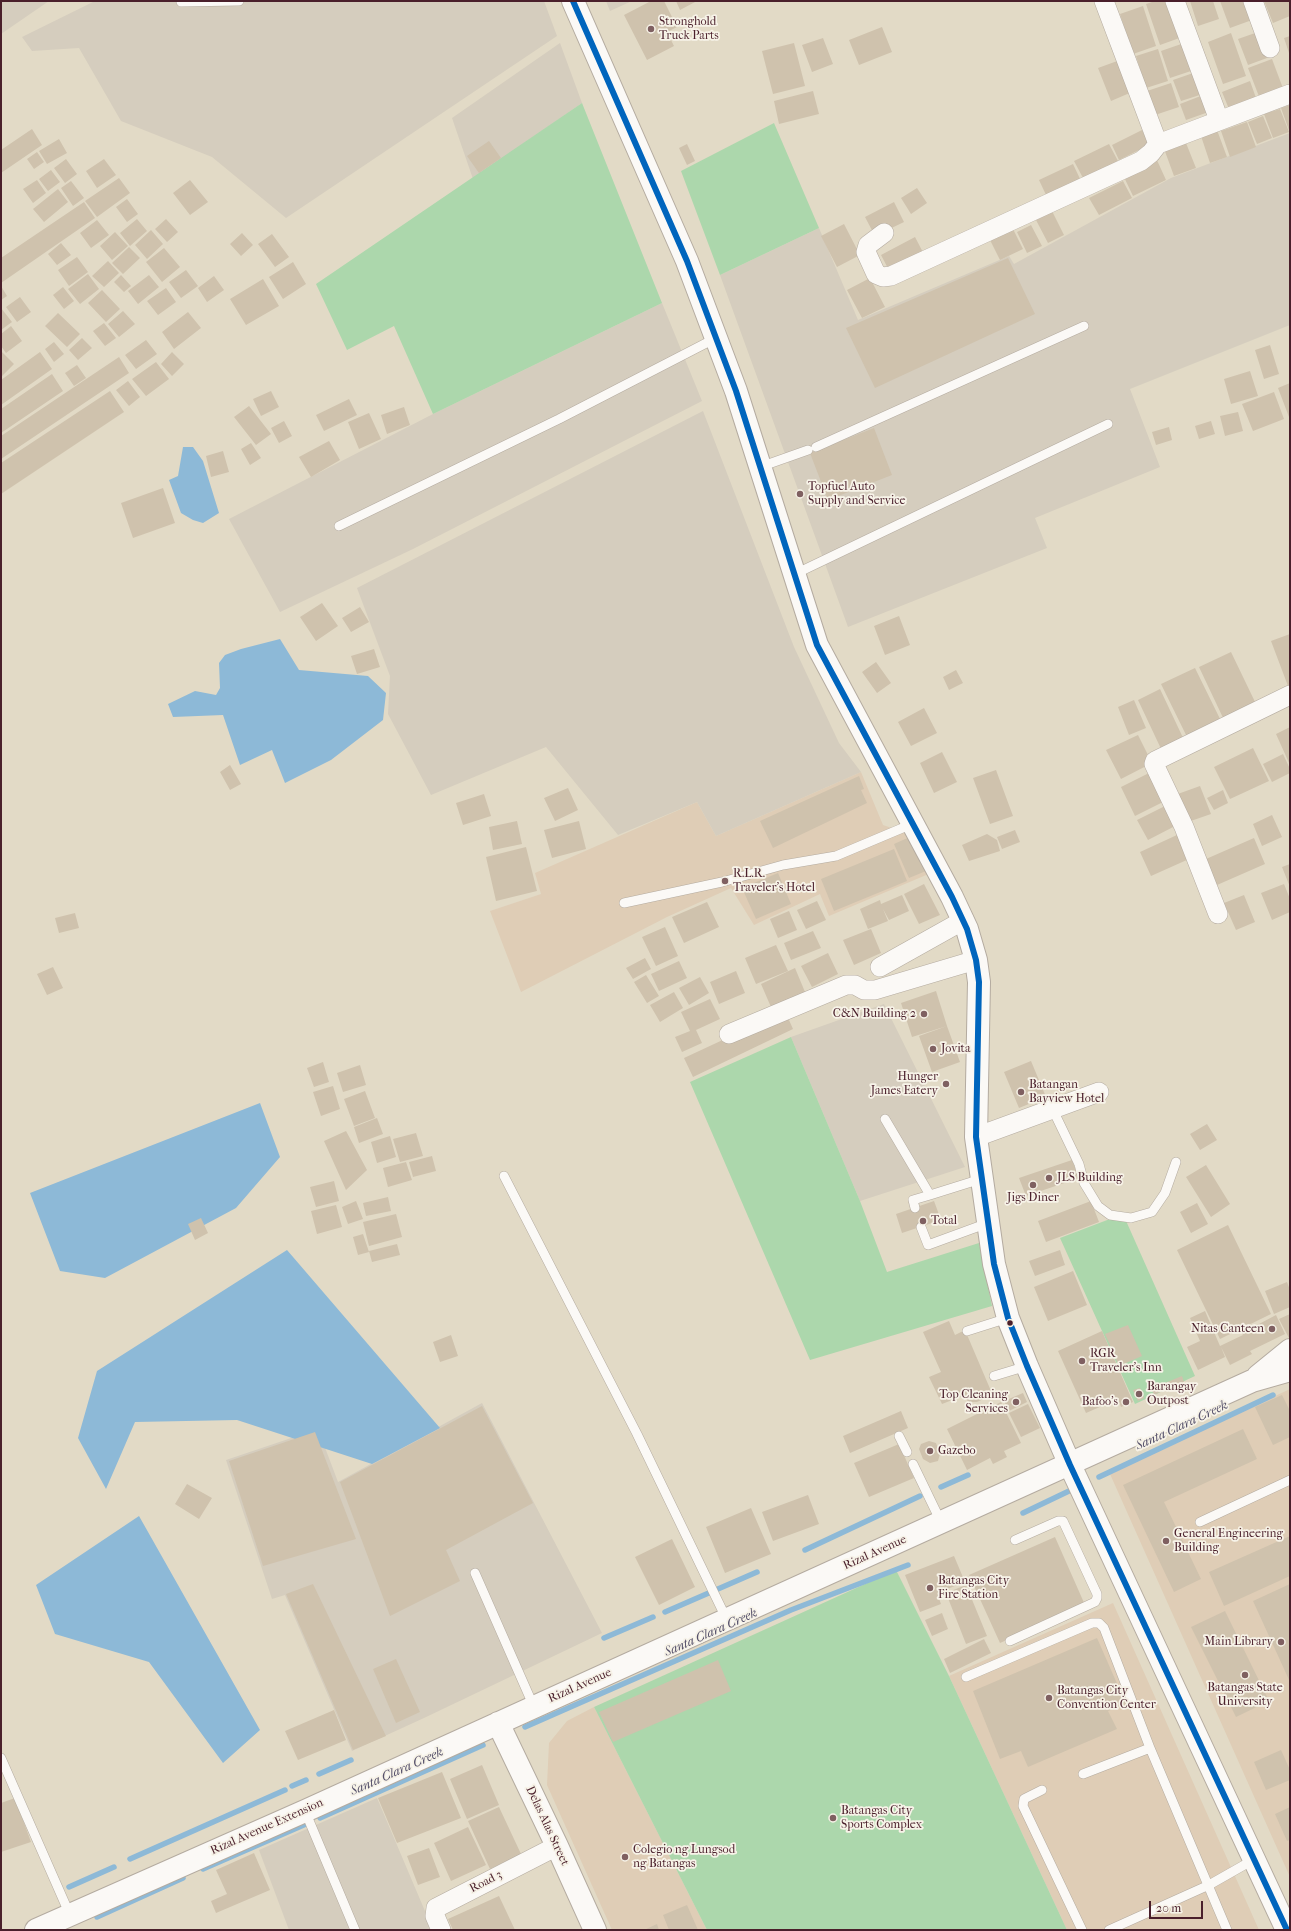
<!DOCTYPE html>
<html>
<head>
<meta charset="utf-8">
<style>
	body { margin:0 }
	#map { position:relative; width:1291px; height:1931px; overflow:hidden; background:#e2dac6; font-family:"IM FELL French Canon",serif }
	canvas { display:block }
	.frame { position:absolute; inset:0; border:2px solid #4a1f2b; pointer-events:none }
	.scale { position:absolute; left:1149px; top:1901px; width:54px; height:18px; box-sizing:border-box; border:2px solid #4a1f2b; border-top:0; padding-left:5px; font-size:12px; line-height:14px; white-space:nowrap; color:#4a1f2b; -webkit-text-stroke:3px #f7f3e8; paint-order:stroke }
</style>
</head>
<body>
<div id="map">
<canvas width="1291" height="1931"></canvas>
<div class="frame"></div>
<div class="scale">20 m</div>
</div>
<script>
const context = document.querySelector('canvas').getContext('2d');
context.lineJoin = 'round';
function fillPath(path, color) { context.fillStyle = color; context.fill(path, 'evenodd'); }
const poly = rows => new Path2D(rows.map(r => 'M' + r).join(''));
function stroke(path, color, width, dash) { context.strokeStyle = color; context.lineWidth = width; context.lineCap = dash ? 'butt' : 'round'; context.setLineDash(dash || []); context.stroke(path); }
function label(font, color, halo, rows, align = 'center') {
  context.font = font + ' "IM FELL French Canon",serif'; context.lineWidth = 3.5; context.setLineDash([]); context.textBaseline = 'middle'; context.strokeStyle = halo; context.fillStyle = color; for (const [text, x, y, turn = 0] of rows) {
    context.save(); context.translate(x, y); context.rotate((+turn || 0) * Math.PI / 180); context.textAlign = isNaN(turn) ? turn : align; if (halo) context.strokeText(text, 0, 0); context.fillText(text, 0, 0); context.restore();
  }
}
const built = poly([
	[861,772,883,825,912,835,931,873,829,916,820,894,754,925,731,888,667,917,521,992,490,911,541,894,535,873,697,802,716,836],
	[1290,1389,1290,1877,1110,1474],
	[1113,1603,1259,1930,1067,1930,949,1676],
	[594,1707,707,1930,612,1930,547,1785,549,1743,567,1721]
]);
const industrial = poly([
	[1,1,49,1,1,34],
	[95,1,544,1,557,36,286,218,212,157,121,121,79,48,32,51,22,37],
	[606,1,632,1,610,11],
	[560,43,582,103,473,179,452,118],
	[1290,133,1290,325,1130,389,1160,467,1035,518,1047,548,848,627,720,275,819,228,858,320,1009,256,1014,264,1171,178],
	[662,303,702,401,413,549,280,612,229,519,433,414],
	[703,411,794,647,839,743,861,772,716,836,697,802,618,835,546,747,431,795,388,714,390,676,357,588],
	[884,1004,965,1167,860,1201,791,1037],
	[482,1403,602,1633,424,1718,352,1751,285,1595,272,1599,226,1460,318,1429,338,1482],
	[377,1798,433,1930,289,1930,259,1850]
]);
const green = poly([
	[582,103,662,303,433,414,394,326,347,350,316,284],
	[774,123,819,228,720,275,681,171],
	[791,1037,860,1201,887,1272,979,1243,992,1306,810,1360,690,1082],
	[1123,1214,1195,1376,1135,1404,1060,1238],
	[896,1570,949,1676,1067,1930,707,1930,594,1707]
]);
const water = poly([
	[183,447,193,447,203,461,219,513,203,523,193,520,181,513,169,480,178,476],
	[280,639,299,670,368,676,386,693,383,720,331,760,285,783,272,750,240,765,223,715,173,717,168,704,195,691,216,695,220,688,219,663,225,655,241,649],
	[260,1103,280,1157,236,1208,105,1278,60,1271,30,1193],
	[287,1250,440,1428,372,1464,237,1420,135,1422,106,1489,78,1438,97,1371],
	[139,1516,260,1730,223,1763,149,1662,55,1634,36,1585]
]);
const stream = poly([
	[1099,1477,1273,1395],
	[941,1487,968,1475],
	[1023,1513,1069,1491],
	[805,1550,920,1496],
	[665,1612,757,1572],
	[604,1638,653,1617],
	[525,1727,791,1610,908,1565],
	[319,1774,351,1760],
	[292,1786,306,1780],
	[320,1818,483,1745],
	[130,1859,285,1790],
	[203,1869,306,1824],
	[69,1887,114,1867],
	[97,1917,183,1878]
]);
const building = poly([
	[651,1,664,1,677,27,667,32,674,46,647,60,624,15],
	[676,1,697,1,680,10],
	[1155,1,1173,1,1185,36,1160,45,1146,4],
	[1190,1,1213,1,1219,19,1198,26],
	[1220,1,1245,1,1252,20,1230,28],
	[1264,1,1290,1,1290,16,1273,23],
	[1143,6,1156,46,1133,54,1120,14],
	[882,27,892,52,859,65,849,40],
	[1258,32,1267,58,1248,65,1238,39],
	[1231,33,1246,76,1223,84,1208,42],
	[1290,36,1290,56,1284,38],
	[823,38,833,64,812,72,802,45],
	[1187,42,1197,69,1170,78,1161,51],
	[794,43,805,86,773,94,762,51],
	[1158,49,1168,81,1146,88,1136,56],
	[1272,59,1284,91,1260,99,1248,68],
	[1120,60,1132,92,1111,101,1098,68],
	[1199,71,1206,93,1181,101,1173,80],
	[1250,81,1256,98,1229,109,1222,92],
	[1171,83,1179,107,1155,115,1147,91],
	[813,91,819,114,779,124,774,101],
	[1211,92,1217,109,1186,120,1180,104],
	[1290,105,1290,133,1281,108],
	[1280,109,1289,132,1273,138,1264,114],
	[1263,116,1272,138,1257,144,1248,122],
	[1247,122,1256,147,1230,157,1221,131],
	[32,129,42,145,1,173,1,150],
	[1142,130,1149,145,1119,160,1112,145],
	[1217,130,1227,157,1210,163,1201,136],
	[1184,138,1196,168,1174,176,1163,146],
	[59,139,67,153,47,164,39,151],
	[489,141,501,158,479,173,467,156],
	[687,144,695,161,687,165,679,148],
	[1109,144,1118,161,1083,178,1074,161],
	[37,152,44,162,34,169,27,159],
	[1156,158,1166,180,1133,196,1123,175],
	[66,159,77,174,65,183,54,168],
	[104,159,116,175,97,188,86,171],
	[1073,164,1081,181,1047,197,1039,180],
	[51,170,60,182,48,191,39,179],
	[119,178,130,193,97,217,85,201],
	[37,180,46,193,33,203,23,189],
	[190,180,208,202,190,215,173,193],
	[71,181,84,198,73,206,61,188],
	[1123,181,1132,198,1099,215,1089,198],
	[917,188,927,203,911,214,901,198],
	[58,189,68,202,44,222,33,209],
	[127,199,138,214,127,222,116,207],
	[84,202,95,218,1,283,1,258],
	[894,202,904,222,875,236,865,217],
	[1052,211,1064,235,1048,243,1036,220],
	[137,219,147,231,130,246,120,233],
	[166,219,178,232,167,242,155,229],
	[97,220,109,235,91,248,80,233],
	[844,224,860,255,837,267,821,236],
	[1031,225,1042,246,1027,253,1017,232],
	[1013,229,1023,249,1000,260,990,240],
	[151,230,163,244,147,259,135,245],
	[115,232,128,246,112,260,100,246],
	[242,233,253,245,241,256,230,244],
	[272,234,289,257,275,267,258,244],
	[915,237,927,260,893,278,881,255],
	[61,243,71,255,57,265,48,254],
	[129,247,140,258,123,274,112,263],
	[164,248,180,267,162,282,146,262],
	[77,257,88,272,69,286,58,270],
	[1008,258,1035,314,875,388,846,328],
	[108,261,119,273,104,287,92,276],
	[293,262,306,284,283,299,269,277],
	[186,270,198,286,181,298,169,282],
	[88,274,99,289,80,304,68,289],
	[121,275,131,286,124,292,114,282],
	[149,275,159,287,138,304,128,291],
	[214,276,224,290,207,302,198,288],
	[870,278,885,307,862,318,847,290],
	[263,279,279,306,246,325,230,299],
	[1,286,7,296,1,300],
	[63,287,74,301,64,309,53,295],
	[166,288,176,302,158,315,147,301],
	[102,290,120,309,106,322,88,303],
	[20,297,31,312,17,322,6,307],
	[1,308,12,322,1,330],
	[123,311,135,324,119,337,108,324],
	[188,312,201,328,174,349,162,332],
	[58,313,80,334,67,347,45,326],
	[104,323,116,338,105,346,93,331],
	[11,326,22,341,6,353,1,346,1,334],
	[82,338,92,348,78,360,69,350],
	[146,340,157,354,136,369,125,355],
	[54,342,64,354,54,362,45,349],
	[1270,345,1279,374,1264,379,1255,350],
	[1,351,14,364,1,377],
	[40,352,52,369,1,405,1,380],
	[172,352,184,364,172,376,161,364],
	[119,357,129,373,1,459,1,436],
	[156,362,169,379,146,396,132,379],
	[77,365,86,378,74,386,65,373],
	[1250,371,1258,396,1231,404,1224,379],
	[52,374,63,391,1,433,1,409],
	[128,381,140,397,129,406,116,390],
	[1290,383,1290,416,1289,417,1278,388],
	[110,391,124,412,1,494,1,463],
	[271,391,279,407,261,416,253,399],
	[1274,392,1284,419,1253,431,1242,404],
	[349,399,357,415,324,431,316,415],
	[249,406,271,434,256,445,234,417],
	[404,407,410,425,387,434,381,415],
	[1238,412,1243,431,1225,436,1220,416],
	[369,413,381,439,359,449,348,422],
	[284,421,292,436,279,443,271,428],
	[1211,421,1215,434,1199,439,1195,426],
	[1169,427,1172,440,1156,445,1152,432],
	[874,428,892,475,828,500,810,453],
	[329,441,340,460,311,477,299,457],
	[251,443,261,458,250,465,241,449],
	[223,451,229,472,211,477,206,456],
	[163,488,175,523,133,538,121,503],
	[322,603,338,626,316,641,300,617],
	[360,607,369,622,351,632,342,618],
	[899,616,910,645,885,655,874,626],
	[1290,634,1290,685,1288,686,1271,641],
	[374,649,380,667,357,674,351,656],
	[1231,652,1257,706,1225,722,1199,667],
	[876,662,891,683,877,693,862,672],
	[1195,668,1222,723,1188,739,1161,684],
	[956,670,963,683,949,690,943,677],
	[1160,689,1185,742,1163,753,1138,700],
	[1134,700,1146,728,1129,735,1118,707],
	[924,708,937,733,911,746,898,722],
	[1290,727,1290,765,1276,734],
	[1138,735,1152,763,1121,779,1106,750],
	[1253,748,1269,781,1230,799,1214,767],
	[942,752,957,782,934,793,920,763],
	[1283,754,1290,769,1290,773,1272,782,1263,764],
	[230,765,241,784,230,790,220,772],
	[996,770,1013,816,990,824,973,778],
	[1149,773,1163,802,1135,816,1121,787],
	[859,776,864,789,861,790,867,803,773,848,760,821],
	[1200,786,1211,814,1185,823,1175,795],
	[568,788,578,810,555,821,544,798],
	[1223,790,1228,803,1214,810,1207,798],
	[484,794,491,816,463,825,456,803],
	[1167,805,1177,825,1148,840,1137,820],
	[1272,815,1282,837,1262,846,1253,824],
	[517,821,522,844,493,850,489,827],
	[579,821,586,849,552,858,544,830],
	[1015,830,1020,842,1002,849,997,837],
	[987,834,997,840,1000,851,969,861,962,845],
	[1177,835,1189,859,1151,876,1140,852],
	[912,836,926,871,909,878,894,844],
	[1254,838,1265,864,1217,885,1206,859],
	[526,847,537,891,496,901,486,857],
	[894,849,907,881,834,911,821,879],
	[1290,864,1290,887,1282,867],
	[778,873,791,904,756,919,742,888],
	[924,884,940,915,919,924,904,894],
	[1284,884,1290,899,1290,912,1272,920,1261,893],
	[902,895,909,911,889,920,883,909,888,921,868,929,860,909,880,900,881,904],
	[1244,895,1255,922,1236,930,1224,903],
	[817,901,826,920,806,929,797,910],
	[707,902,719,927,684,943,672,917],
	[789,911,797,930,778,938,770,919],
	[75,913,79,928,59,933,55,918],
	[665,927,678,956,656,966,642,937],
	[871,929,881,953,854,965,843,940],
	[813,931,821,948,791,960,784,943],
	[776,945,788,971,756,984,745,958],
	[828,953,838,974,812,987,801,966],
	[645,958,651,969,633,979,626,968],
	[679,961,687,978,659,991,651,974],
	[53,967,63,988,47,995,37,974],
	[795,968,805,992,771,1007,761,984],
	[736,971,745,993,719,1004,710,982],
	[646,975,659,996,647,1003,634,982],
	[700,977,709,993,689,1005,679,988],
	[936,991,947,1026,912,1037,901,1003],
	[674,992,683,1008,660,1022,650,1005],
	[710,999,720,1019,696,1030,702,1043,682,1052,675,1037,690,1031,681,1012],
	[785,1011,793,1029,693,1077,684,1058],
	[947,1026,960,1062,932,1072,919,1036],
	[1031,1061,1046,1097,1019,1108,1004,1072],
	[323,1062,329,1082,314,1087,307,1068],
	[360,1065,366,1085,343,1092,337,1073],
	[333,1086,340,1109,321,1116,313,1092],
	[365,1091,375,1118,354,1126,344,1099],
	[377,1118,383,1134,359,1143,354,1127],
	[1207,1124,1217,1140,1200,1150,1190,1134],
	[346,1131,367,1170,346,1190,324,1141],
	[416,1133,423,1156,400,1162,393,1139],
	[390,1136,396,1157,377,1163,371,1142],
	[432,1156,436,1171,413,1177,409,1162],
	[1072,1160,1079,1178,1026,1196,1019,1178],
	[406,1162,412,1180,388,1187,383,1168],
	[1206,1165,1230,1204,1211,1217,1186,1177],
	[334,1181,339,1201,316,1207,310,1187],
	[388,1197,391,1211,366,1216,363,1203],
	[356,1201,363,1219,348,1224,342,1207],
	[934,1201,941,1220,902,1233,896,1214],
	[1091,1201,1099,1222,1046,1242,1038,1221],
	[1197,1203,1208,1224,1191,1233,1180,1212],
	[336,1205,342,1227,317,1234,311,1211],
	[396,1214,402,1237,369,1246,363,1222],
	[201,1218,208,1233,195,1240,188,1224],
	[1228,1225,1271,1314,1220,1339,1177,1250],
	[363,1234,369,1252,358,1255,353,1237],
	[397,1244,400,1255,372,1262,369,1251],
	[1060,1250,1065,1265,1035,1276,1029,1261],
	[1073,1271,1087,1305,1048,1321,1034,1287],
	[1287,1282,1290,1290,1290,1307,1274,1314,1265,1291],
	[1205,1311,1220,1346,1243,1335,1242,1333,1276,1315,1285,1334,1250,1351,1252,1354,1230,1365,1221,1347,1225,1357,1198,1370,1187,1347,1200,1341,1190,1318],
	[1290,1314,1290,1337,1289,1338,1279,1319],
	[949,1321,955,1335,965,1330,991,1391,988,1397,977,1402,968,1402,965,1395,942,1404,929,1377,941,1372,923,1332],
	[1128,1325,1142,1356,1119,1366,1105,1334],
	[1102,1331,1133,1402,1121,1407,1118,1399,1086,1413,1058,1351],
	[451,1335,458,1356,440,1362,433,1342],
	[1182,1376,1184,1382,1162,1391,1160,1385],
	[1159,1385,1162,1391,1154,1395,1151,1388],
	[1140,1388,1144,1398,1138,1401,1133,1390],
	[1023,1393,1027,1402,1009,1411,1004,1401],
	[1282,1395,1290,1411,1290,1437,1273,1445,1255,1407],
	[1001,1402,1021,1443,1004,1451,1007,1457,993,1464,990,1458,967,1470,947,1429],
	[1028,1404,1040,1428,1021,1437,1009,1413],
	[482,1406,533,1503,446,1550,460,1581,390,1616,340,1482],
	[901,1411,908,1428,850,1453,843,1436],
	[1243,1429,1257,1459,1164,1502,1201,1579,1174,1592,1123,1485],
	[315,1432,356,1539,263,1566,229,1461],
	[929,1441,936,1443,940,1454,938,1461,930,1463,923,1459,919,1449,921,1444],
	[899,1444,914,1478,869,1497,854,1463],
	[187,1484,212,1498,199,1519,175,1504],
	[808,1495,819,1524,773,1541,762,1512],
	[751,1508,771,1554,725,1573,706,1527],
	[1290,1536,1290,1576,1224,1606,1209,1572],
	[1055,1537,1085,1605,1000,1643,969,1575],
	[672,1539,695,1587,659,1605,635,1557],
	[954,1556,965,1582,937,1593,941,1604,920,1612,905,1575],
	[313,1584,386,1736,353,1750,286,1594],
	[1290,1584,1290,1682,1253,1601],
	[966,1585,987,1636,966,1644,946,1593],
	[1225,1611,1269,1701,1236,1717,1191,1627],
	[942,1613,948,1629,932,1636,925,1620],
	[1097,1638,1126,1704,1108,1711,1117,1729,1028,1767,1021,1751,1000,1759,973,1691],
	[984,1639,991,1653,950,1673,944,1659],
	[396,1659,420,1712,396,1723,373,1669],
	[718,1660,731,1691,613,1742,599,1712],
	[334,1710,346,1740,298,1760,285,1731],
	[1281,1750,1290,1770,1290,1780,1266,1790,1254,1762],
	[482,1765,499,1805,467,1819,450,1779],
	[442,1772,461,1818,397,1843,378,1798],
	[15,1798,31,1842,1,1852,1,1803],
	[499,1807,521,1854,490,1869,468,1821],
	[1290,1807,1290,1840,1287,1841,1275,1814],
	[468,1827,486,1865,451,1881,434,1843],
	[429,1848,440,1877,418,1885,407,1856],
	[254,1853,270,1890,216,1913,211,1901,227,1894,216,1870],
	[499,1896,515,1930,453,1930,448,1919],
	[687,1905,698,1930,669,1930,663,1915],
	[657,1924,659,1930,644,1930]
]);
const lane = poly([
	[181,2,239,1],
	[816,447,1084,326],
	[760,467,808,450],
	[339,526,559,419,716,338],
	[795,574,1108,424],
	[624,903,722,882,783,865,836,856,912,824],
	[1053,1110,1079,1164,1084,1183,1098,1206,1110,1215,1131,1218,1152,1212,1165,1193,1176,1162],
	[885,1119,930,1195,981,1179],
	[504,1176,637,1434,727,1620],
	[915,1208,913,1200,930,1195],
	[921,1227,928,1245,988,1223],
	[967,1331,1008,1318],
	[994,1376,1027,1366],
	[899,1436,907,1452],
	[913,1464,941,1522],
	[1200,1522,1290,1480],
	[475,1573,534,1707],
	[1010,1641,1095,1602,1097,1598,1097,1594,1063,1521,1058,1521,1015,1540],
	[966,1677,1092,1623,1099,1623,1104,1628,1150,1748],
	[1,1758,70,1915],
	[1083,1774,1150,1748,1227,1930],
	[1042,1790,1024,1799,1023,1806,1082,1930],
	[305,1811,355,1930],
	[1109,1930,1209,1885,1253,1860]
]);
const street = poly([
	[1175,1,1219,120],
	[1253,1,1270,48],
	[1158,144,1290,94],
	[884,233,868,245,866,252,876,274,883,277,891,276,1141,161,1151,153,1158,144,1104,1],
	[1218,914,1184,827,1154,764,1155,761,1290,695],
	[880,967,964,920],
	[729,1034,846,985,855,985,864,990,875,990,976,960],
	[976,1137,1099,1092],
	[441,1930,435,1916,436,1908,557,1846]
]);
const secondary = poly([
	[573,1,687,261,716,338,736,391,817,645,952,897,967,929,976,960,979,982,976,1137,994,1264,1008,1318,1027,1366,1070,1465,1287,1930],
	[1258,1376,1290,1350],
	[498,1723,557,1846,595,1930],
	[36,1930,305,1811,1252,1381,1290,1370]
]);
const bus1 = poly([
	[573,1,687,261,716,338,736,391,817,645,952,897,967,929,976,960,979,982,976,1137,994,1264,1008,1318,1027,1366,1070,1465,1287,1930]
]);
const markers = [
	[651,29,4,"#7f6061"],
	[800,494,4,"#7f6061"],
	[725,881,4,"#7f6061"],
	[924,1014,4,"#7f6061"],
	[933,1049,4,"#7f6061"],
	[946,1084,4,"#7f6061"],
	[1021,1092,4,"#7f6061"],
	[1049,1178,4,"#7f6061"],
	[1033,1185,4,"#7f6061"],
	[923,1221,4,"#7f6061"],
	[1010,1323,3.5,"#4a1f2b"],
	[1272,1329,4,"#7f6061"],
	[1082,1361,4,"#7f6061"],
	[1139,1394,4,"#7f6061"],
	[1016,1402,4,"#7f6061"],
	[1126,1402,4,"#7f6061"],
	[930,1451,4,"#7f6061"],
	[1166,1541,4,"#7f6061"],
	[930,1588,4,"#7f6061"],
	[1281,1642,4,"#7f6061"],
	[1245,1675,4,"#7f6061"],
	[1049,1698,4,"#7f6061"],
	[833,1818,4,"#7f6061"],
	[625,1857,4,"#7f6061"]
];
const poiNames = [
	["Stronghold",659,22],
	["Truck Parts",659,36],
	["Topfuel Auto",808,487],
	["Supply and Service",808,501],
	["R.L.R.",733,874],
	["Traveler's Hotel",733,888],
	["C&N Building 2",916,1014,"right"],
	["Jovita",941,1049],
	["Hunger",938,1077,"right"],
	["James Eatery",938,1091,"right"],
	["Batangan",1029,1085],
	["Bayview Hotel",1029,1099],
	["JLS Building",1057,1178],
	["Jigs Diner",1033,1198,"center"],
	["Total",931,1221],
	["Nitas Canteen",1264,1329,"right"],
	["RGR",1090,1354],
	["Traveler's Inn",1090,1368],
	["Barangay",1147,1387],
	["Outpost",1147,1401],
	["Top Cleaning",1008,1395,"right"],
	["Services",1008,1409,"right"],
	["Bafoo's",1118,1402,"right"],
	["Gazebo",938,1451],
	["General Engineering",1174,1534],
	["Building",1174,1548],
	["Batangas City",938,1581],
	["Fire Station",938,1595],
	["Main Library",1273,1642,"right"],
	["Batangas State",1245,1688,"center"],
	["University",1245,1702,"center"],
	["Batangas City",1057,1691],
	["Convention Center",1057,1705],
	["Batangas City",841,1811],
	["Sports Complex",841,1825],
	["Colegio ng Lungsod",633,1850],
	["ng Batangas",633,1864]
];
const streetNames = [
	["Rizal Avenue",875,1553,-24],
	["Rizal Avenue",580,1686,-24],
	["Delas Alas Street",547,1826,65],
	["Rizal Avenue Extension",267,1827,-24],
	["Road 3",486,1882,-27]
];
const waterNames = [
	["Santa Clara Creek",1182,1426,-25],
	["Santa Clara Creek",711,1633,-24],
	["Santa Clara Creek",397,1772,-24]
];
fillPath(built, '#dfcdb6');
fillPath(industrial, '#d5cdbe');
fillPath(green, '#acd7ac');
fillPath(water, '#8db9d7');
stroke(stream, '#8db9d7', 5.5);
fillPath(building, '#cfc2ad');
stroke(lane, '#b4aba0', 10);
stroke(street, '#b4aba0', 20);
stroke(secondary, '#b4aba0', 24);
stroke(lane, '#fbf9f6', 9);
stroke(street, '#fbf9f6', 19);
stroke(secondary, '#fbf9f6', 22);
stroke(bus1, '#0065bd', 6);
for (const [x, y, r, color] of markers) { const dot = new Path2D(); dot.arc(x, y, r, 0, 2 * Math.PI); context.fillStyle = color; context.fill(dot); stroke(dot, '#f7f3e8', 1.5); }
label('12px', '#4a1f2b', '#f7f3e8', poiNames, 'left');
label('12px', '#4a1f2b', '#f7f3e8', streetNames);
label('italic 13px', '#55506a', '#f7f3e8', waterNames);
</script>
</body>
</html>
